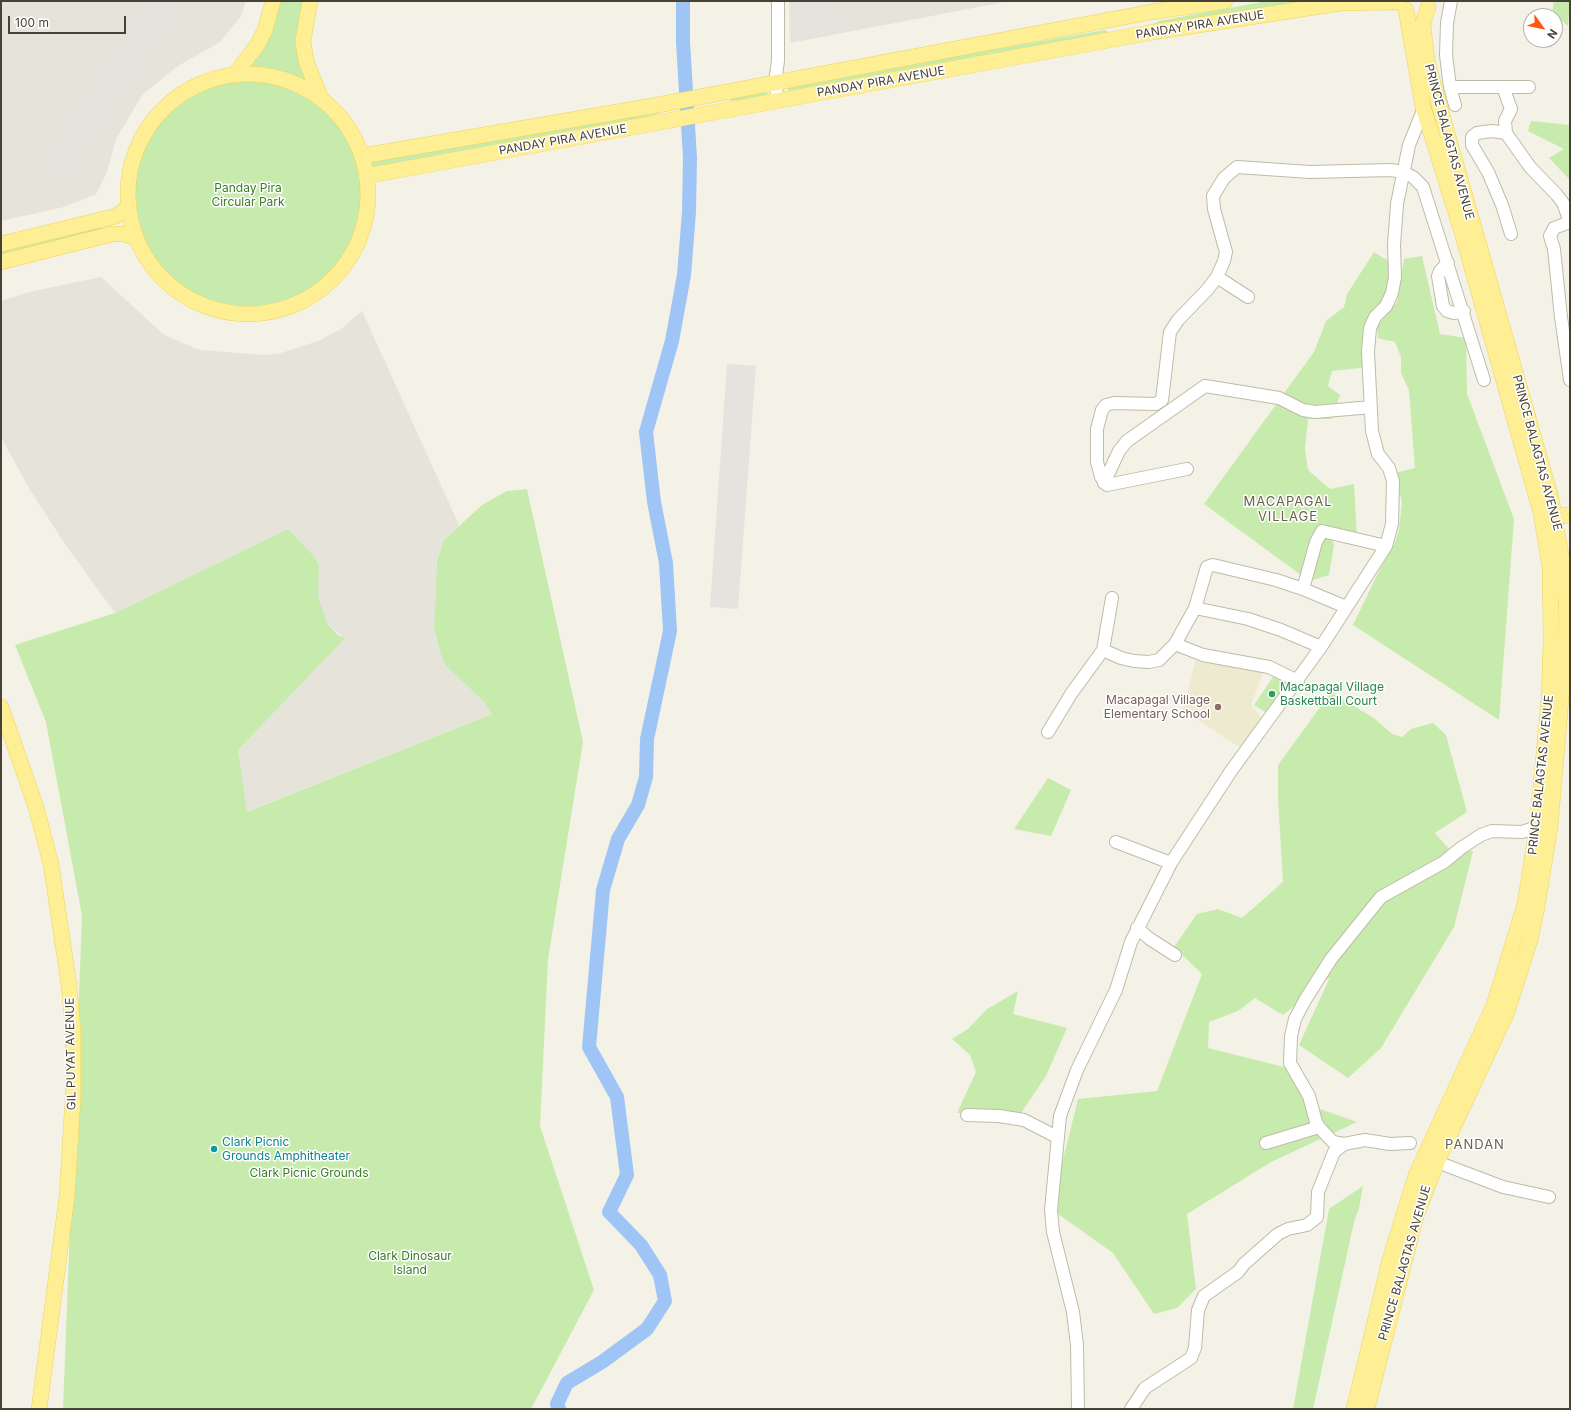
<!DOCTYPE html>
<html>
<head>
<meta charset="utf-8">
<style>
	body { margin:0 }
	#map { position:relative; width:1571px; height:1410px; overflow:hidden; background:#f4f2e6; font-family:Inter,sans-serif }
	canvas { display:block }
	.frame { position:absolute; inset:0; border:2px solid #474235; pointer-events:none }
	.north { position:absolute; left:1523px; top:8px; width:40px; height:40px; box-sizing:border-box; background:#fff; border:1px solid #b5b3ae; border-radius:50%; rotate:123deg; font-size:11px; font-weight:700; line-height:16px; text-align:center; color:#474235 }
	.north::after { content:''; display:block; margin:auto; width:14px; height:18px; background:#ff5612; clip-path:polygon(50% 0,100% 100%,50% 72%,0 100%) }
	.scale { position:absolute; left:8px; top:16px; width:118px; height:18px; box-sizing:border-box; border:2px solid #474235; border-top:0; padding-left:5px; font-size:12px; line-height:14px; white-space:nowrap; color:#474235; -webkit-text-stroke:3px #fff; paint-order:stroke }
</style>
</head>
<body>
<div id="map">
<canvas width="1571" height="1410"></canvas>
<div class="frame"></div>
<div class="north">N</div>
<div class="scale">100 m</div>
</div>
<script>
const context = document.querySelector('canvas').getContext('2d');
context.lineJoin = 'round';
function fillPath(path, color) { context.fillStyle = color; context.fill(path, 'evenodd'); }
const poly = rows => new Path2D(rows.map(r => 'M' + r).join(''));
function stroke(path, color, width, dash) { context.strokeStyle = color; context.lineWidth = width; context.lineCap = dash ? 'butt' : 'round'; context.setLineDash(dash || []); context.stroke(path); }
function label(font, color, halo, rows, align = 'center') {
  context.font = font + ' Inter,sans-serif'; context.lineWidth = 3; context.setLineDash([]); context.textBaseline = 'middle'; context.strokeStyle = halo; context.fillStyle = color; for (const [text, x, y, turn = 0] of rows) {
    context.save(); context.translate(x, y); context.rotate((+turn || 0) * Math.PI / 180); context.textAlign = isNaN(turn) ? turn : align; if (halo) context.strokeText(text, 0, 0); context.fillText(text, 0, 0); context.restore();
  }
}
const industrial = poly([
	[1,1,246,1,241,16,220,42,178,66,143,94,116,139,107,172,96,194,64,207,1,221],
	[789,1,1010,1,790,43],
	[101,277,163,334,182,343,200,350,264,355,281,353,318,341,341,329,362,311,459,525,444,540,437,561,434,627,440,653,445,665,484,702,492,714,246,812,238,750,344,638,327,623,317,596,319,565,313,555,288,529,115,613,63,541,30,490,1,437,1,301,29,292]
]);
const education = poly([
	[1195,661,1264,670,1251,705,1263,720,1245,751,1183,710]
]);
const green = poly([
	[279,1,304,1,308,82,299,77,275,69,256,67,244,68],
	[1267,1,1317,1,1155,26,1154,24,1159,21],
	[1554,1,1570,1,1568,26,1552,13],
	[1105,30,1111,34,789,93,788,91,788,88,791,85],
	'134 194a115 115 0 1 1 230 0a115 115 0 1 1-230 0Z',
	[766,92,768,95,731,102,730,98],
	[659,110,660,113,620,125,372,168,370,166,372,161],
	[1531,121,1570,125,1570,180,1549,158,1564,149,1528,131],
	[101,225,102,232,1,257,1,249],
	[1374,252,1395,265,1390,297,1376,321,1370,367,1332,371,1328,386,1340,395,1332,419,1308,419,1305,449,1308,470,1330,489,1354,484,1357,537,1327,529,1334,545,1329,575,1309,581,1204,504,1314,352,1326,321,1344,307,1347,294],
	[1422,256,1440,334,1466,338,1467,394,1514,519,1499,720,1353,625,1378,573,1395,543,1399,529,1402,502,1395,473,1415,468,1409,390,1401,373,1401,357,1395,342,1378,338,1377,326,1397,302,1404,259],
	[527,489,583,742,548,959,540,1126,594,1290,531,1409,63,1409,82,916,46,722,15,645,115,613,288,529,313,555,319,565,318,596,327,623,338,635,345,638,238,750,247,812,492,714,484,702,445,665,440,653,434,627,437,561,444,540,482,505,507,491],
	[1275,674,1290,684,1270,715,1254,705],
	[1331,692,1375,719,1392,734,1402,737,1411,729,1433,723,1446,735,1467,812,1435,833,1450,850,1473,851,1454,927,1381,1048,1348,1078,1299,1045,1330,977,1283,1015,1255,998,1238,1011,1209,1022,1208,1048,1296,1070,1317,1108,1357,1122,1271,1162,1187,1214,1196,1289,1177,1308,1154,1314,1113,1253,1054,1211,1057,1184,1078,1099,1157,1091,1202,974,1174,947,1197,914,1218,909,1242,918,1283,882,1278,798,1278,765],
	[1048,778,1071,790,1051,836,1014,829],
	[1018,991,1013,1014,1067,1028,1046,1076,1019,1116,957,1113,976,1072,970,1055,952,1039,968,1029,987,1009],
	[1363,1186,1359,1208,1354,1222,1313,1409,1293,1409,1329,1209]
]);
const parking = poly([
	[149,1,179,1,65,177,44,163],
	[794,1,840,1,840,32,796,39],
	[727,364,756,366,738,609,710,607]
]);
const river = poly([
	[559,1409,557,1404,567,1383,602,1362,647,1329,665,1301,660,1275,641,1245,609,1212,627,1175,617,1097,589,1047,603,890,618,839,638,805,646,777,647,739,670,631,666,563,654,502,646,432,672,341,684,275,689,212,690,158,683,42,683,1]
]);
const minor = poly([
	[778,1,778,61,775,82,778,101],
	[1451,1,1447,23,1446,55,1450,87,1455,105],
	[1450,87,1503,87],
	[1529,87,1503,87,1511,109,1505,121,1506,133,1530,167,1557,195,1563,203,1570,222],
	[1506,133,1492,131,1477,133,1472,137,1472,145,1488,172,1502,205,1511,234],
	[1570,222,1554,228,1550,236,1554,249,1561,317,1570,380],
	[1448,263,1440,271,1438,276,1443,306,1447,311,1454,313,1464,311],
	[1217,277,1248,297],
	[1187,469,1107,485,1101,477,1097,462,1097,429,1102,410,1106,405,1114,403,1156,404,1162,400,1170,332,1178,320,1207,290,1217,277,1224,261,1226,252,1214,209,1213,196,1224,178,1237,167,1310,172,1391,170,1403,172,1413,177,1423,187,1484,380],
	[1104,483,1119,451,1127,441,1205,386,1279,398,1303,410,1315,412,1371,407],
	[1303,589,1316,542,1322,531,1386,546],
	[1195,608,1207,567,1213,565,1276,580,1303,589,1346,607],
	[1175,644,1203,655,1269,667,1298,681],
	[1103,650,1121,658,1134,661,1149,662,1159,660,1175,644,1195,608,1248,619,1281,630,1321,647],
	[1048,732,1071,694,1103,650,1112,598],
	[1116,842,1171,863],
	[1137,928,1150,939,1175,955],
	[967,1115,999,1116,1024,1120,1057,1137],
	[1266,1143,1319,1127],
	[1344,1144,1333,1142,1319,1127,1316,1122,1309,1096,1290,1063,1291,1036,1295,1019,1305,1000,1331,959,1381,897,1444,862,1461,848,1481,835,1492,831,1522,832,1537,827],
	[1437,1162,1503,1187,1549,1197],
	[1078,1409,1077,1345,1073,1312,1053,1232,1051,1210,1060,1116,1077,1070,1116,990,1131,942,1171,863,1231,771,1321,647,1386,546,1392,524,1393,481,1389,468,1378,454,1372,431,1368,352,1370,328,1375,317,1386,306,1392,293,1395,277,1394,245,1397,204,1409,145,1422,113,1423,107],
	[1131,1409,1145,1388,1191,1358,1195,1348,1198,1310,1204,1296,1238,1272,1244,1264,1278,1234,1288,1229,1307,1225,1317,1217,1318,1192,1334,1152,1344,1144,1365,1140,1390,1144,1410,1143]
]);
const major = poly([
	[310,1,303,41,306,61,320,96],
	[236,73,258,44,265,30,273,1],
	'128 194a120 120 0 1 1 240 0a120 120 0 1 1-240 0Z',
	[362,156,652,106,1151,12,1225,1],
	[366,176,1153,32,1341,3,1398,2],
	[1,244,116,216,124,211,129,204],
	[1,262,112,234,125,234,137,239],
	[1546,513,1570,516],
	[1,707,36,807,51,864,69,985,73,1030,73,1097,67,1196,39,1409],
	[1354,1409,1390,1259,1416,1175,1494,1005,1525,904,1537,827,1549,699,1551,640,1550,568,1541,513,1463,236,1423,107,1406,10],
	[1367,1409,1416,1216,1437,1162,1507,1012,1530,940,1537,907,1550,828,1566,641,1566,602,1563,566,1551,498,1438,101,1427,60,1424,35,1423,23,1428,7]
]);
const markers = [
	[1272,694,4,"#2e9e5b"],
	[1218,707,4,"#8d6e63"],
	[214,1149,4,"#0f9aa8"]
];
const streetNames = [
	["PANDAY PIRA AVENUE",1200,25,-9],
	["PANDAY PIRA AVENUE",881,82,-10],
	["PANDAY PIRA AVENUE",563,140,-10],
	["PRINCE BALAGTAS AVENUE",1449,142,75],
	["PRINCE BALAGTAS AVENUE",1537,453,75],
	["PRINCE BALAGTAS AVENUE",1541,775,-84],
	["GIL PUYAT AVENUE",71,1054,-91],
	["PRINCE BALAGTAS AVENUE",1405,1263,-74]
];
const parkNames = [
	["Panday Pira",248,188],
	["Circular Park",248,202],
	["Clark Picnic Grounds",309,1173],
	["Clark Dinosaur",410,1256],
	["Island",410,1270]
];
const leisureNames = [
	["Macapagal Village",1280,687],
	["Baskettball Court",1280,701]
];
const educationNames = [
	["Macapagal Village",1210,700],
	["Elementary School",1210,714]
];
const cultureNames = [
	["Clark Picnic",222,1142],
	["Grounds Amphitheater",222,1156]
];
const neighbourhoodNames = [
	["MACAPAGAL",1288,502],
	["VILLAGE",1288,517],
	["PANDAN",1475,1145]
];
fillPath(industrial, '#e6e3db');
fillPath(education, '#eeeacf');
fillPath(green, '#c6ebac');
fillPath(parking, '#e5e3de');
stroke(river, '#9ec5f5', 14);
stroke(minor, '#c0bba8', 14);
stroke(major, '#ebd45d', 16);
stroke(minor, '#fff', 12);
stroke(major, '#ffef94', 15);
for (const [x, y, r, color] of markers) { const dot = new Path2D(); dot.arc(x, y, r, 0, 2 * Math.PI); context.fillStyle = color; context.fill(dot); stroke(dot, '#fff', 1.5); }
label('12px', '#474235', '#fff', streetNames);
label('12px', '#397d24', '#fff', parkNames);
label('12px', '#27864d', '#fff', leisureNames, 'left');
label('12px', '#785e54', '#fff', educationNames, 'right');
label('12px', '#0d838f', '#fff', cultureNames, 'left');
context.letterSpacing = '1px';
label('13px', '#6b624b', '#fff', neighbourhoodNames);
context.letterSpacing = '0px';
</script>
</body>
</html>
